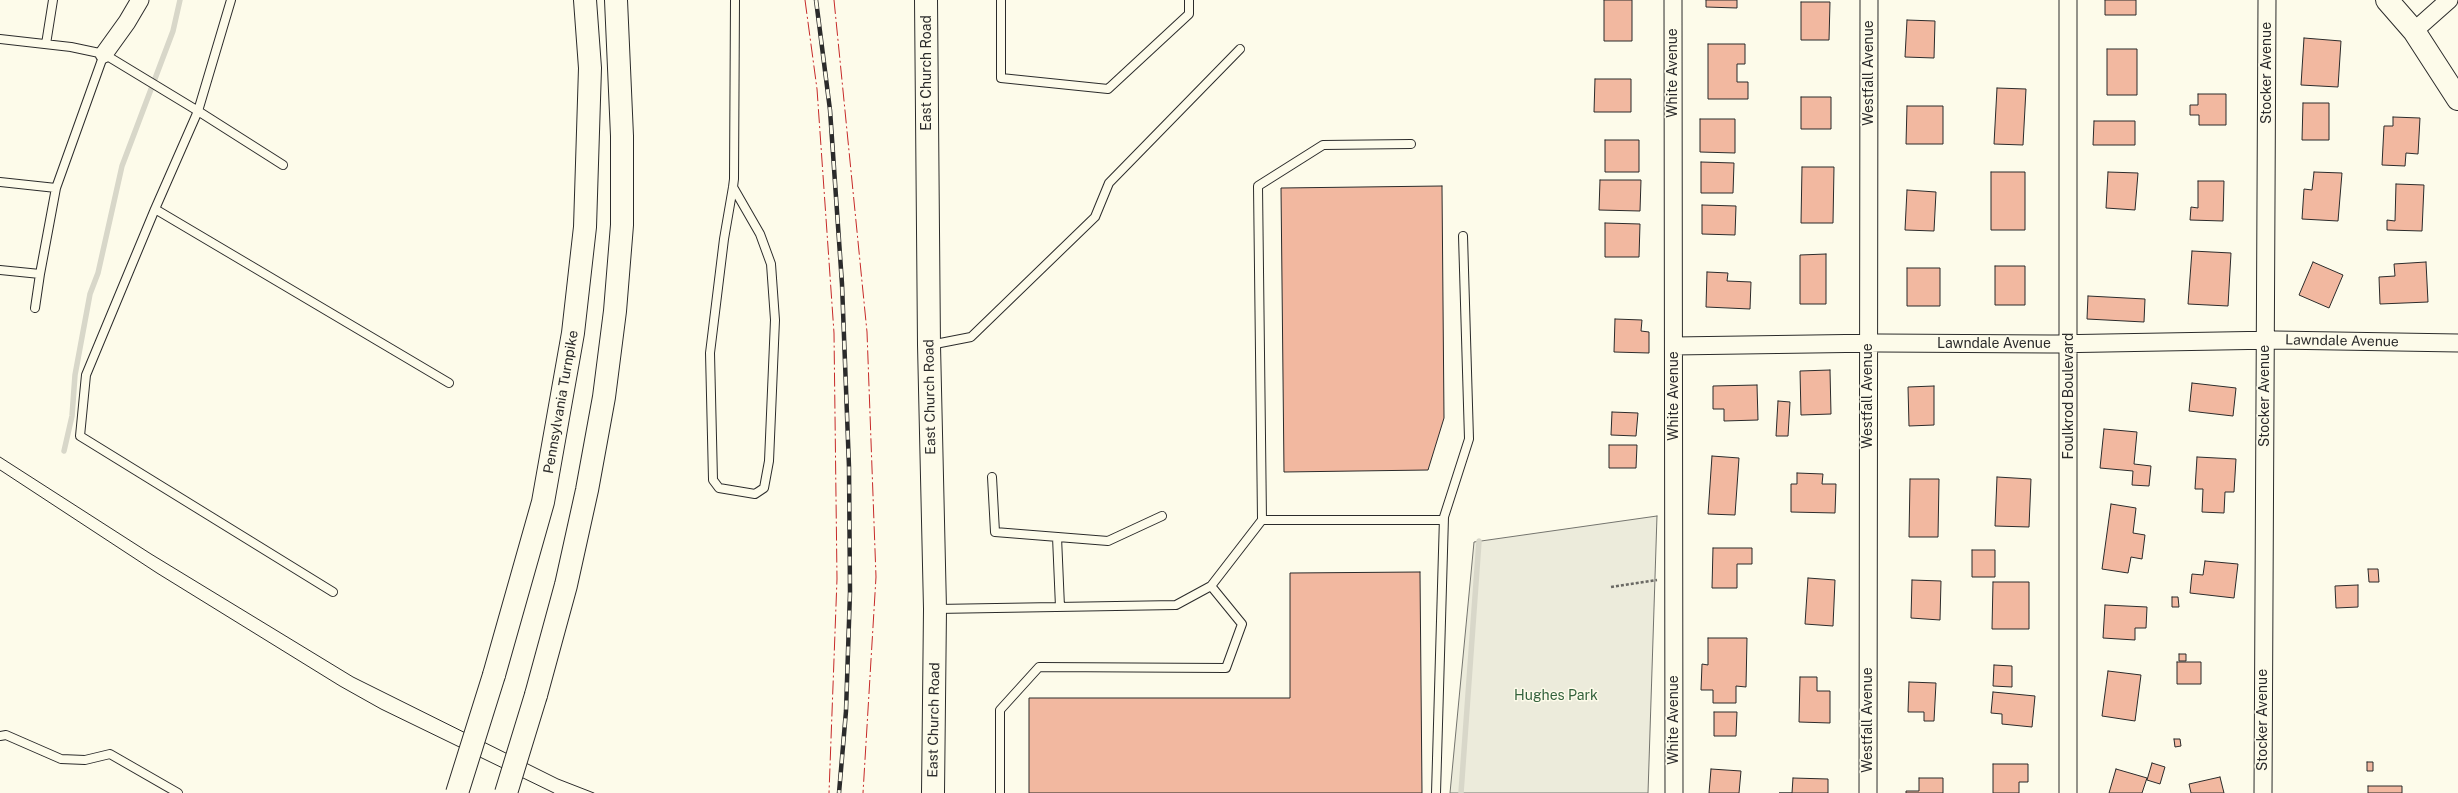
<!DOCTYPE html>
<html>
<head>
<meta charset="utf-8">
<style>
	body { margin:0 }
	canvas { display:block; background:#fdfbea }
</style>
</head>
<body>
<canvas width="2458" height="793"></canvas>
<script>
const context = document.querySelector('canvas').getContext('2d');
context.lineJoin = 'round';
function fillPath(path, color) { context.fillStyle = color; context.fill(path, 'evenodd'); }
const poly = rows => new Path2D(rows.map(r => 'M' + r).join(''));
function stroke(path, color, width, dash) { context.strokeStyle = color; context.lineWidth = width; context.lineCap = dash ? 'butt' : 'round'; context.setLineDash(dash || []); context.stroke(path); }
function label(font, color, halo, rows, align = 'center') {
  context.font = font + ' "Public Sans",sans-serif'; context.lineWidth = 3; context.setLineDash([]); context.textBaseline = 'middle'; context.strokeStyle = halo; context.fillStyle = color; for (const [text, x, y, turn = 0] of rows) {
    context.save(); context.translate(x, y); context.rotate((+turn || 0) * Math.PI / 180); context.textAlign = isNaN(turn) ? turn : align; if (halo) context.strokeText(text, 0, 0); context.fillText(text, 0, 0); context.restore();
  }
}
const green = poly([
	[1657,516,1648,793,1450,793,1474,542,1657,516]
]);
const stream = poly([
	[64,451,72,416,75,375,90,294,98,273,122,166,173,31,180,0],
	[1461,793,1479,541]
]);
const building = poly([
	[1604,0,1632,0,1632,41,1604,41,1604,0],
	[1706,0,1737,0,1737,8,1706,7,1706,0],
	[2105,0,2136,0,2136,15,2105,15,2105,0],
	[1801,2,1830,2,1829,40,1801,40,1801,2],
	[1907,20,1935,21,1934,58,1905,57,1907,20],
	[2304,38,2341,41,2338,87,2301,85,2304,38],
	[1708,44,1745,44,1745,64,1737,64,1737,82,1748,82,1748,99,1708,99,1708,44],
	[2107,49,2137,49,2137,95,2107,95,2107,49],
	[1595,79,1631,79,1631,112,1594,112,1595,79],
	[1997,88,2026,89,2023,145,1994,144,1997,88],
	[2198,94,2226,94,2226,125,2199,125,2199,115,2190,115,2190,105,2198,105,2198,94],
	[1801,97,1831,97,1831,129,1801,129,1801,97],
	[2303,103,2329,103,2329,140,2302,140,2303,103],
	[1907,106,1943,106,1943,144,1906,144,1907,106],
	[2393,117,2420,118,2418,154,2406,153,2405,166,2382,165,2384,126,2393,126,2393,117],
	[1700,119,1735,119,1735,153,1700,152,1700,119],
	[2094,121,2135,121,2135,145,2093,145,2094,121],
	[1605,140,1639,140,1639,172,1605,172,1605,140],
	[1701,162,1734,163,1733,193,1701,193,1701,162],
	[1802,167,1834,167,1833,223,1801,223,1802,167],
	[1991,172,2025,172,2025,230,1991,230,1991,172],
	[2108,172,2138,173,2135,210,2106,208,2108,172],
	[2314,172,2342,173,2338,221,2302,219,2304,189,2312,190,2314,172],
	[1600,180,1641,180,1640,211,1599,210,1600,180],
	[2198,181,2224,181,2223,221,2190,220,2191,207,2198,208,2198,181],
	[2396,184,2424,185,2422,231,2387,230,2387,220,2395,221,2396,184],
	[1442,186,1444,418,1428,470,1284,472,1281,188,1442,186],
	[1907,190,1936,192,1934,231,1905,230,1907,190],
	[1702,205,1736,206,1735,235,1702,234,1702,205],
	[1605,223,1640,224,1639,257,1605,257,1605,223],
	[2192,251,2231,253,2228,306,2188,304,2192,251],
	[1826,254,1826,304,1800,304,1800,255,1826,254],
	[2313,262,2343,275,2329,308,2299,295,2313,262],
	[2426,262,2428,302,2380,304,2379,277,2395,276,2394,264,2426,262],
	[1995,266,2025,266,2025,305,1995,305,1995,266],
	[1907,268,1940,268,1940,306,1907,306,1907,268],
	[1707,272,1728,273,1727,281,1751,282,1750,309,1706,307,1707,272],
	[2088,296,2145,299,2144,322,2087,319,2088,296],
	[1615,319,1642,320,1641,331,1649,332,1649,353,1614,352,1615,319],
	[1830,370,1831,414,1801,415,1800,371,1830,370],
	[2192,383,2236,388,2233,416,2189,411,2192,383],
	[1757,385,1758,420,1724,421,1724,409,1713,409,1713,386,1757,385],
	[1934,386,1934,425,1909,426,1908,387,1934,386],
	[1778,401,1790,402,1788,436,1776,436,1778,401],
	[1612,412,1638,413,1636,436,1611,435,1612,412],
	[2104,429,2137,432,2134,464,2151,466,2149,486,2132,485,2133,471,2100,468,2104,429],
	[1609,445,1637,445,1636,468,1609,468,1609,445],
	[1712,456,1739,458,1735,515,1708,514,1712,456],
	[2197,457,2236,459,2234,492,2225,492,2224,513,2202,512,2203,489,2195,489,2197,457],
	[1797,473,1823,474,1822,484,1836,484,1835,513,1791,512,1791,484,1797,484,1797,473],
	[1997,477,2031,479,2029,527,1995,526,1997,477],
	[1910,479,1939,479,1938,537,1909,537,1910,479],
	[2111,504,2136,508,2133,533,2145,535,2142,559,2131,557,2128,573,2102,569,2111,504],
	[1713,548,1752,548,1752,564,1737,564,1737,588,1712,588,1713,548],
	[1972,550,1995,550,1995,577,1972,577,1972,550],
	[2205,561,2238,564,2234,598,2190,593,2192,574,2203,575,2205,561],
	[2368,569,2378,569,2379,582,2369,582,2368,569],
	[1420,572,1422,793,1029,793,1029,698,1290,698,1290,573,1420,572],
	[1808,578,1835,580,1833,626,1805,624,1808,578],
	[1912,580,1941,581,1940,620,1911,618,1912,580],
	[1993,582,2029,582,2029,629,1992,629,1993,582],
	[2358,585,2358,607,2336,608,2335,586,2358,585],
	[2172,597,2178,597,2179,607,2172,607,2172,597],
	[2105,605,2147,607,2146,628,2135,628,2135,640,2103,638,2105,605],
	[1708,638,1747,638,1746,687,1736,686,1736,703,1713,703,1713,690,1701,690,1702,664,1708,665,1708,638],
	[2179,654,2186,654,2186,661,2179,661,2179,654],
	[2177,662,2201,662,2201,684,2177,684,2177,662],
	[1994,665,2012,666,2012,687,1993,686,1994,665],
	[2108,671,2141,675,2135,721,2102,716,2108,671],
	[1800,677,1817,677,1817,691,1830,691,1830,723,1799,722,1800,677],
	[1909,682,1936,683,1934,721,1924,721,1924,712,1908,712,1909,682],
	[1993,692,2035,696,2032,727,2002,724,2002,714,1991,713,1993,692],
	[1714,712,1737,712,1736,736,1714,736,1714,712],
	[2174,739,2180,739,2181,746,2175,747,2174,739],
	[2367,762,2373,762,2373,771,2367,771,2367,762],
	[2152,763,2165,767,2160,784,2147,780,2152,763],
	[1993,764,2028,764,2028,782,2019,782,2019,793,1993,793,1993,764],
	[1711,769,1741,771,1739,793,1709,793,1711,769],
	[2116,769,2147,778,2142,793,2109,793,2116,769],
	[2220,777,2224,793,2191,793,2189,784,2220,777],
	[1793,778,1828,779,1828,793,1779,793,1792,793,1793,778],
	[1919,778,1943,778,1943,793,1906,793,1906,791,1919,791,1919,778],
	[2368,786,2402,786,2402,793,2368,793,2368,786]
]);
const path = poly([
	[1611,587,1657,580]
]);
const lane = poly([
	[231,0,198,111,283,165],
	[1001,0,1001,78,1108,89,1189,14,1189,0],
	[0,39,71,47,104,54,198,111,155,209,449,383],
	[46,44,53,0],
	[1411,144,1323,145,1258,186,1262,520,1443,520,1469,439,1463,236],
	[0,182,56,188],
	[733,187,760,234,771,264,775,320,769,461,764,488,755,494,719,488,713,480,710,353,724,239,733,187,734,179,735,0],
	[155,209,86,375,80,436,333,592],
	[0,270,40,274,35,308],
	[40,274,56,188,104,54],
	[930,345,971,337,1095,217,1109,183,1240,49],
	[992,477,995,532,1108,541,1162,516],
	[1057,537,1060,607],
	[936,609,1176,605,1211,586,1262,520],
	[0,736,6,735,61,759,85,760,110,754,178,793],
	[1000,793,1000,710,1039,667,1226,668,1242,624,1211,586],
	[1436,793,1444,517]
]);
const street = poly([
	[1673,0,1674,793],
	[2414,31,2449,0],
	[104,54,127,22,140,0],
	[1674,346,1880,343,2050,344,2276,340,2458,343],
	[1868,793,1869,0],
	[2068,793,2068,0],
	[2263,793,2267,0]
]);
const secondary = poly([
	[926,0,929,345,935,609,933,793],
	[2387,0,2414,31,2458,99]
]);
const highway = poly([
	[494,675,543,502,573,333,585,227,590,68,585,0],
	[536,695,566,585,587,490,604,397,615,311,622,225,622,136,616,0]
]);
const tram = poly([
	[0,457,151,554,353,677,558,779,594,793],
	[0,470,157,573,340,686,381,709,554,793]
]);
const rail = poly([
	[816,0,830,110,842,284,849,467,850,592,846,711,839,793]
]);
const highwayBridge = poly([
	[457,793,494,675],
	[506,793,536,695]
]);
const power = poly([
	[805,0,817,89,834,333,837,579,829,793],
	[834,0,867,332,876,577,863,793]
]);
const streetNames = [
	["East Church Road",927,73,-90],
	["White Avenue",1673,73,-90],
	["Westfall Avenue",1869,73,-90],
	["Stocker Avenue",2267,73,-90],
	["Lawndale Avenue",2342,341,1],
	["Lawndale Avenue",1994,344],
	["White Avenue",1674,396,-90],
	["Westfall Avenue",1868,396,-90],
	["Foulkrod Boulevard",2069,396,-90],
	["Stocker Avenue",2265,396,-90],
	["East Church Road",930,397,-91],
	["Pennsylvania Turnpike",561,402,-80],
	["East Church Road",934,720,-89],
	["White Avenue",1674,720,-90],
	["Westfall Avenue",1868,720,-90],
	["Stocker Avenue",2263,720,-90]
];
const parkNames = [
	["Hughes Park",1556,696]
];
fillPath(green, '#ecebdb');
stroke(green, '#74746e', 1);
stroke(stream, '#d8d7c9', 5.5);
fillPath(building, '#f2b8a0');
stroke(building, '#2b2b2b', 1);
stroke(lane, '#2b2b2b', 10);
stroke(street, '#2b2b2b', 19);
stroke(secondary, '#2b2b2b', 24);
stroke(highway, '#2b2b2b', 24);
stroke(path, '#6a6964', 2.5, [3, 2]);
stroke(lane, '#fdfbea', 8);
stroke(street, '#fdfbea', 17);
stroke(secondary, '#fdfbea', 22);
stroke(highway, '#fdfbea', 22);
stroke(tram, '#2b2b2b', 1);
stroke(rail, '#2b2b2b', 4.5);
stroke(rail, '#fdfbea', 3, [9]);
stroke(highwayBridge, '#2b2b2b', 24, []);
stroke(highwayBridge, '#fdfbea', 22);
stroke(power, '#c62828', 1, [14, 3, 2, 3]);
label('14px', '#2b2b2b', '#fdfbea', streetNames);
label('14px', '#34623c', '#fdfbea', parkNames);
</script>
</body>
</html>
